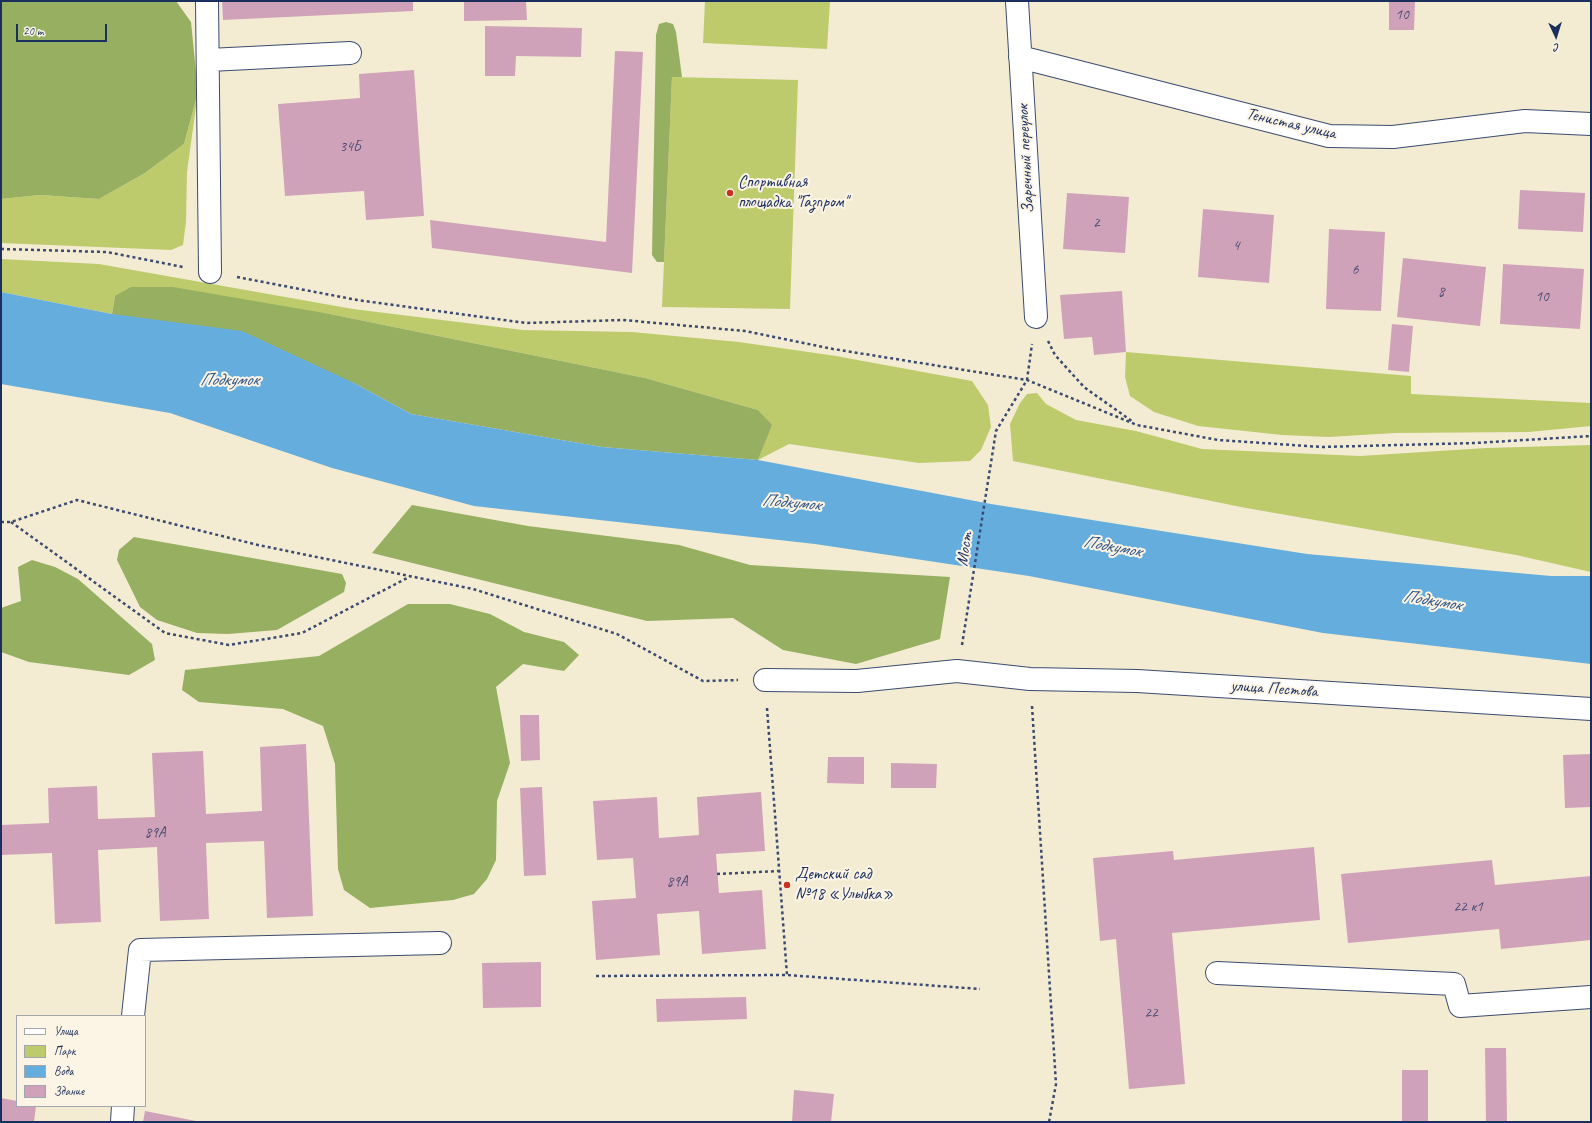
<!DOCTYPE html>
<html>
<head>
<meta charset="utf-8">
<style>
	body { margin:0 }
	#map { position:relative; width:1592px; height:1123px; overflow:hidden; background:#f3ecd3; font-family:Caveat,sans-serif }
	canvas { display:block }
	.frame { position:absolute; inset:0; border:2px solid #1b2f5e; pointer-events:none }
	.legend { position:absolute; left:16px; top:1015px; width:130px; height:92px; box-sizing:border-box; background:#fcf5e5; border:1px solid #a2a6af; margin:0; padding:5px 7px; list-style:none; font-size:12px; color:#1b2f5e }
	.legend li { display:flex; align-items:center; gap:8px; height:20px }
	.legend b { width:20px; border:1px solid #a2a6af }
	.north { position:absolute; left:1536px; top:16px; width:40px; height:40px; -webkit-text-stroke:3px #fcf5e5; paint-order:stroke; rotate:176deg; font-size:11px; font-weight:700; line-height:16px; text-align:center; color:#1b2f5e }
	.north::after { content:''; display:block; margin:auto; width:14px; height:18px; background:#1b2f5e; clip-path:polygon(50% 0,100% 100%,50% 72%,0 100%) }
	.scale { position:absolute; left:16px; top:24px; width:91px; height:18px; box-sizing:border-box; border:2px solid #1b2f5e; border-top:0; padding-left:5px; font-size:12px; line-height:14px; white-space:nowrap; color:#1b2f5e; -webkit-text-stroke:3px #fcf5e5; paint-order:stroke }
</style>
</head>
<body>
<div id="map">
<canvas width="1592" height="1123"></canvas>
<div class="frame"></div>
<ul class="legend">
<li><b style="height:5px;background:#fff"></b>Улица</li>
<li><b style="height:11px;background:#becb6d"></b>Парк</li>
<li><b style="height:11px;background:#65addc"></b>Вода</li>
<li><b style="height:11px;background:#d0a2b9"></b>Здание</li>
</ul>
<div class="north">С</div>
<div class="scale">20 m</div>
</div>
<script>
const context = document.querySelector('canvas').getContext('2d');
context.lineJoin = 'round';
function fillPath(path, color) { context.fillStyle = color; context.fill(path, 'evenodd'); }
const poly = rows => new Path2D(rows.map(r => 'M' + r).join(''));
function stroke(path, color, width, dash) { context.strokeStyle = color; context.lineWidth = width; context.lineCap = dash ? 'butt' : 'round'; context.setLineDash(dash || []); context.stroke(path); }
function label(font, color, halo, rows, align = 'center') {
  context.font = font + ' Caveat,sans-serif'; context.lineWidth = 4; context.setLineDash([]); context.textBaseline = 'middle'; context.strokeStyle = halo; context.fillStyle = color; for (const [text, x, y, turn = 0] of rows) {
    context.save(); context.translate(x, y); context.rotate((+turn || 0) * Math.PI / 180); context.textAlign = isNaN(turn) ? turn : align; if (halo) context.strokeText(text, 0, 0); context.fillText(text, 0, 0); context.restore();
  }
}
const green = poly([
	[705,1,830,1,827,49,703,43],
	[672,77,798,80,790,309,662,307],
	[198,92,187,172,186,222,183,245,171,250,1,243,1,199,40,195,99,199,145,173,184,144],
	[1,259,99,264,353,309,523,330,632,332,739,342,836,356,972,381,988,405,991,427,981,450,970,461,919,463,789,444,758,460,771,425,758,410,645,378,330,314,115,296,112,314,1,292],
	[1126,352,1411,376,1411,394,1591,403,1591,426,1529,432,1395,433,1329,437,1282,435,1198,426,1154,412,1130,396,1125,377],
	[1037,393,1046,404,1076,420,1136,431,1202,449,1360,456,1486,448,1591,445,1591,572,1516,555,1246,508,1013,461,1010,424,1020,403,1027,394]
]);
const forest = poly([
	[1,1,176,1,191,22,198,92,184,144,145,173,99,199,40,195,1,199],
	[666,22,673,24,676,32,682,77,672,77,664,262,657,262,652,255,656,35,659,24],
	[131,287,173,287,330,314,645,378,758,410,772,425,758,460,602,447,411,414,354,383,112,314,115,296],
	[412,505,528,526,679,545,750,565,950,577,940,639,856,664,783,650,733,618,647,621,372,553],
	[134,537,342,574,346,583,344,592,277,630,228,634,197,633,157,620,140,607,117,560,119,550],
	[32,560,55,567,78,579,152,644,155,660,129,675,29,662,1,652,1,608,21,601,18,567],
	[408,604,450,604,490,614,524,632,564,642,579,655,564,671,523,664,496,687,510,763,497,801,496,860,487,879,474,894,453,900,370,908,344,890,338,869,335,764,323,726,283,709,199,702,182,690,185,670,319,656]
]);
const water = poly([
	[1,292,112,314,242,331,354,383,411,414,602,447,758,460,991,504,1307,554,1551,576,1591,576,1591,664,1323,633,1029,576,815,544,474,506,332,468,170,413,1,384]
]);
const building = poly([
	[222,1,413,1,413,11,223,20],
	[464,1,526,1,527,20,464,21],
	[1389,1,1415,1,1414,30,1389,30],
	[485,26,582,28,581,57,516,56,515,76,485,76],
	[615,51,643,52,632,273,432,248,430,220,606,242],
	[414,70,424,216,366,220,364,191,285,196,278,104,360,98,359,74],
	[1520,190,1585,193,1583,232,1518,229],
	[1067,193,1129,197,1125,253,1063,249],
	[1203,209,1274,215,1269,283,1198,277],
	[1329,229,1385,232,1381,311,1326,309],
	[1403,258,1486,267,1480,326,1397,317],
	[1503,264,1584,269,1580,329,1500,324],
	[1122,291,1126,352,1094,355,1092,337,1064,339,1060,295],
	[1392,324,1413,326,1409,372,1388,370],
	[520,715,539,715,540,760,521,761],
	[306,744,313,916,267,918,264,841,206,843,209,919,160,921,157,847,98,850,101,922,55,924,52,853,1,855,1,825,49,823,48,788,97,786,98,819,155,817,152,753,203,751,206,814,262,811,260,747],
	[1591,754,1591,807,1565,808,1563,755],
	[828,757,864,757,864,784,827,783],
	[891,763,937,764,936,788,891,788],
	[542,787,546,875,524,876,520,788],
	[761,792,765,851,716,854,719,893,762,890,766,949,702,954,699,911,657,914,660,955,596,960,592,901,636,898,633,858,597,860,593,801,657,797,659,838,699,835,697,797],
	[1314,847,1320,920,1172,933,1185,1084,1129,1089,1116,939,1100,941,1093,858,1173,851,1174,860],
	[1492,860,1495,885,1591,876,1591,940,1501,949,1499,929,1348,943,1341,874],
	[541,962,541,1007,483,1008,482,963],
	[746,997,747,1019,657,1022,656,999],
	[1485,1048,1506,1048,1507,1122,1486,1122],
	[1402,1070,1428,1070,1428,1122,1402,1122],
	[794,1090,834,1094,831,1122,792,1122],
	[1,1098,17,1101,17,1106,36,1106,34,1122,1,1122],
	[145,1111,196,1121,196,1122,143,1122]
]);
const path = poly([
	[1,249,107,252,183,267],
	[237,277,357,300,526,323,623,320,745,331,833,349,1027,380,1137,425,1218,440,1322,447,1475,443,1591,436],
	[1048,341,1055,355,1084,387,1133,422],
	[1,522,11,522,77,500,258,545,473,589,617,634,703,681,738,680],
	[11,522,165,633,229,645,302,633,411,576],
	[962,645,996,431,1027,380,1032,344],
	[1032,706,1056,1084,1049,1122],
	[767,708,787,975],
	[717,874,779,871],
	[596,976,787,975,980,989]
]);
const minor = poly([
	[207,1,210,272],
	[1017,1,1036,317],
	[1020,57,1329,136,1393,137,1525,121,1591,124],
	[209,60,350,53],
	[765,680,857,681,957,671,1030,679,1137,681,1591,709],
	[1217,973,1454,984,1460,1006,1591,997],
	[133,1016,140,950,440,943],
	[122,1122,123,1106]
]);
const markers = [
	[730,193,4,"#c8321e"],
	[787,885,4,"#c8321e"]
];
const numberNames = [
	["10",1402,15],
	["34Б",350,147],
	["2",1096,223],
	["4",1236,246],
	["6",1355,270],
	["8",1441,292],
	["10",1542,297],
	["89А",155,833],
	["89А",677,882],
	["22 к1",1468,907],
	["22",1151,1013]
];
const streetNames = [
	["Тенистая улица",1291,124,13],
	["Заречный переулок",1026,159,-93],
	["Мост",965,549,-81],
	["улица Пестова",1274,689,4]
];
const poiNames = [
	["Спортивная",738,183],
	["площадка \"Газпром\"",738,203],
	["Детский сад",795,875],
	["№18 «Улыбка»",795,895]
];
const waterNames = [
	["Подкумок",229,380],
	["Подкумок",791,503,5],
	["Подкумок",1112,547,10],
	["Подкумок",1432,601,9]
];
fillPath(green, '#becb6d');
fillPath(forest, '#96af60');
fillPath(water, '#65addc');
fillPath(building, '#d0a2b9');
stroke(minor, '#3b4b70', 24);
stroke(path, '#3b4b70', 2.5, [3, 3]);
stroke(minor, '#fff', 22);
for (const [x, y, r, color] of markers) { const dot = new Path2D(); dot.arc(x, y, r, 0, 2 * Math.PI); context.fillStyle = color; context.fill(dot); stroke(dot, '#fcf5e5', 1.5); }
label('15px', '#484c75', null, numberNames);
label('17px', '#1b2f5e', '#fcf5e5', streetNames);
label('17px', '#1b2f5e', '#fcf5e5', poiNames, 'left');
label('italic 18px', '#315584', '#fcf5e5', waterNames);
</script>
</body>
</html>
